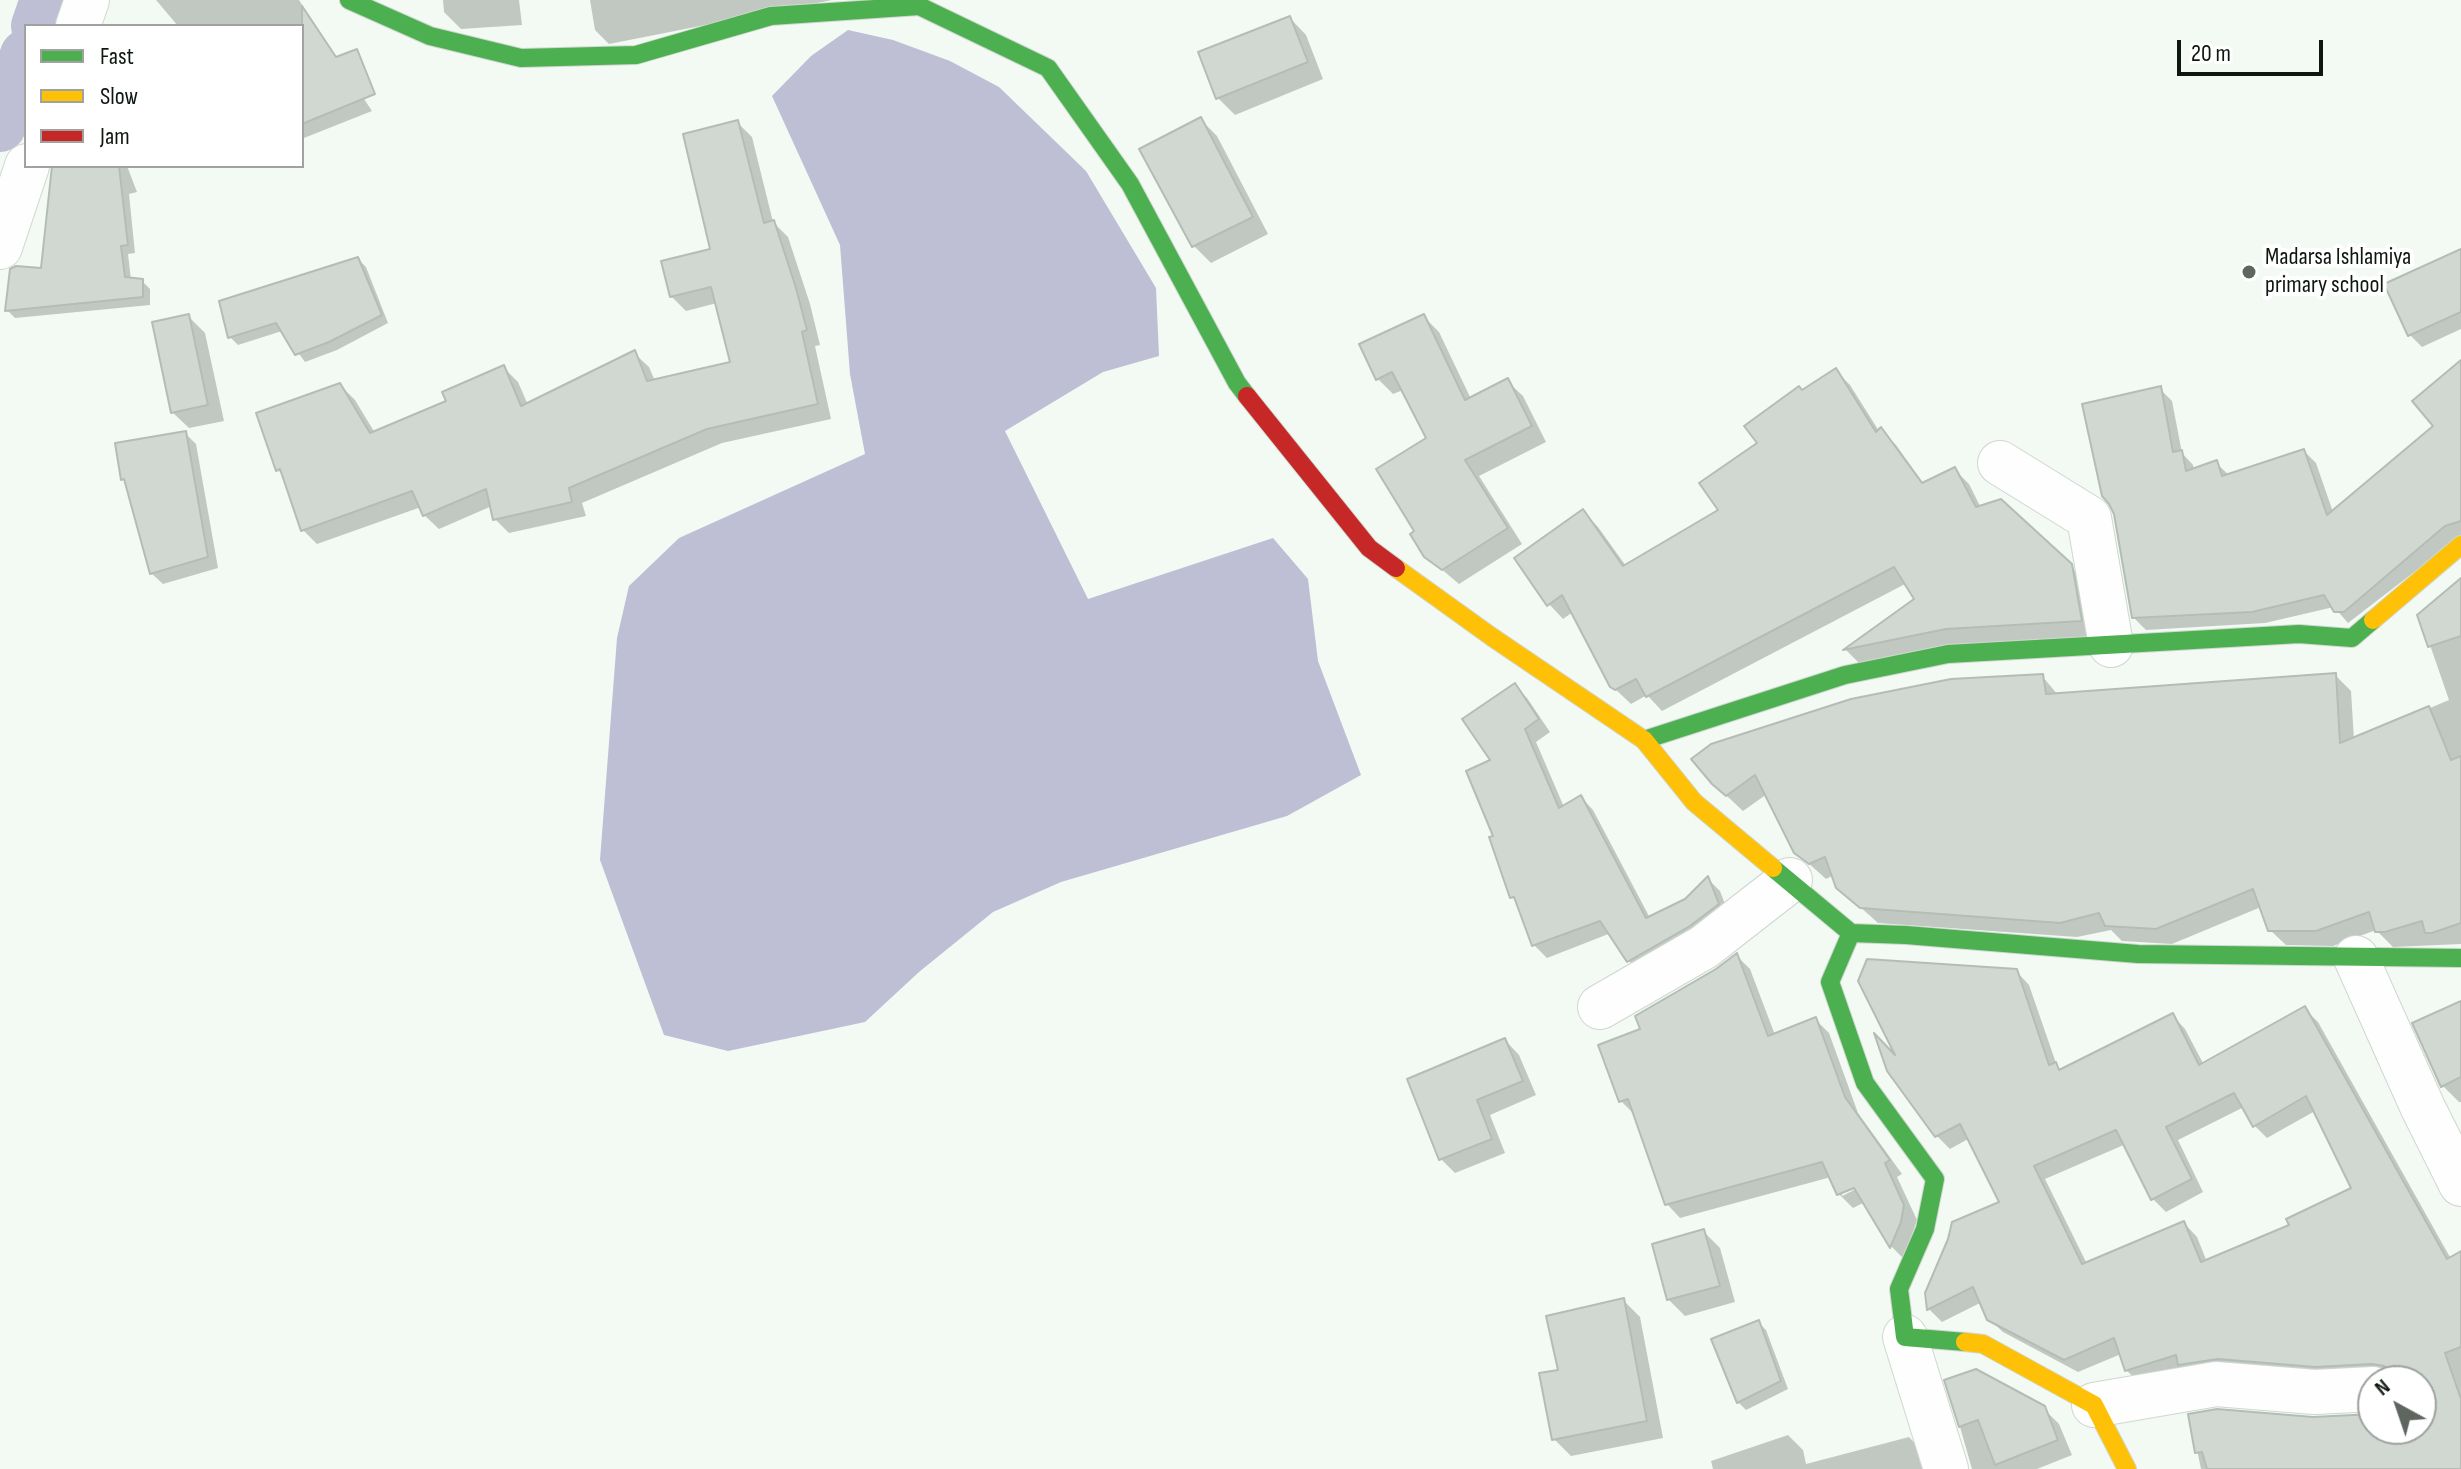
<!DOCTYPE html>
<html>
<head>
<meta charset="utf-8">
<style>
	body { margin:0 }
	#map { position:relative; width:2461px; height:1469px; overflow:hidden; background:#f2faf3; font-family:"Sofia Sans Condensed",sans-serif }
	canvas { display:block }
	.legend { position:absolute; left:24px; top:24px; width:280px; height:144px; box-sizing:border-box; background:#fff; border:2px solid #9fa29f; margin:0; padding:10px 14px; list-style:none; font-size:24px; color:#0e170f }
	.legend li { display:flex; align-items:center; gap:16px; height:40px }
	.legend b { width:40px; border:2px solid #9fa29f }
	.north { position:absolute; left:2357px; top:1365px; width:80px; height:80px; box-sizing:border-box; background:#fff; border:2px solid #9fa29f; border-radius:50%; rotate:320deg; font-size:22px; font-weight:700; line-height:32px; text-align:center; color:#0e170f }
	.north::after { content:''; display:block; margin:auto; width:28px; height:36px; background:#5e665f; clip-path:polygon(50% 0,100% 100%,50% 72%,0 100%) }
	.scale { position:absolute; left:2177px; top:40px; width:146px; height:36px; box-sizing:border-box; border:4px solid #0e170f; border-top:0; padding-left:10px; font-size:24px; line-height:28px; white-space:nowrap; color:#0e170f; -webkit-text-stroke:6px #fff; paint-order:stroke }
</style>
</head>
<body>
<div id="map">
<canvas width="2461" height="1469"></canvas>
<ul class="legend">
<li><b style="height:10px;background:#4caf50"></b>Fast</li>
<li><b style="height:10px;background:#ffc107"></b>Slow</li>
<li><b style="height:10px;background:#c62828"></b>Jam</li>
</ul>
<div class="north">N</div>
<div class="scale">20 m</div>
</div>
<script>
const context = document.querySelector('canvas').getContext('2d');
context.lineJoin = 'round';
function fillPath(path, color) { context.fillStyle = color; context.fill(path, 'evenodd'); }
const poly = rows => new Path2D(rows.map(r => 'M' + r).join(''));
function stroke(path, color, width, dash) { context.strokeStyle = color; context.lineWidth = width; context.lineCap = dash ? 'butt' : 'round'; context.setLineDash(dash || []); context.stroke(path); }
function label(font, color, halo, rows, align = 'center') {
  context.font = font + ' "Sofia Sans Condensed",sans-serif'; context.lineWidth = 8; context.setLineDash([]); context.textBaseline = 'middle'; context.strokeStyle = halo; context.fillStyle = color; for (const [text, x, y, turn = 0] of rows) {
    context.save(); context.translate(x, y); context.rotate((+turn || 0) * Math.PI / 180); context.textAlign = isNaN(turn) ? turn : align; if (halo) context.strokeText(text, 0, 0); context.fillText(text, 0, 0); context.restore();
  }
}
const water = poly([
	[848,30,893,40,950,61,999,87,1086,171,1156,288,1159,356,1103,372,1005,431,1088,599,1273,538,1308,579,1318,661,1361,775,1287,816,1061,882,993,912,919,972,865,1022,728,1051,664,1035,600,860,617,638,629,586,679,538,865,454,850,374,840,245,772,96,811,56]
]);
const shadow = poly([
	[156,0,299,0,372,111,304,138,302,26,178,26],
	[443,0,519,0,522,25,461,29,444,12],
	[590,0,832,0,609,44,595,30],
	[1290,18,1306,35,1323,79,1235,115,1218,98],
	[1200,119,1217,136,1268,234,1211,263,1194,246],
	[738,123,752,137,773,222,788,237,810,304,820,345,815,346,831,419,722,443,582,503,586,516,509,533,495,519,492,506,439,529,424,515,421,507,317,544,303,530,284,476,278,470,340,385,355,400,375,433,448,402,503,367,518,382,528,405,634,353,649,367,655,381,733,363,717,303,686,311,671,296,713,251],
	[54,166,127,166,137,192,129,194,135,253,128,254,131,280,142,281,150,289,150,305,15,318,7,310,43,271],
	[2461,251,2461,329,2422,347,2410,335],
	[358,259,366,267,388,323,337,350,305,362,282,331,238,345,230,337],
	[188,316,205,333,224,421,189,428,172,412],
	[1423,316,1439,332,1471,399,1507,381,1523,396,1546,442,1479,476,1522,544,1459,584,1426,556,1417,532,1428,439,1403,390,1393,394,1377,378],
	[1835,370,1850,385,1879,431,1881,430,1896,445,1924,484,1954,469,1969,484,1981,508,2070,566,2086,582,2095,636,1860,664,1846,650,1917,600,1907,583,1662,711,1647,695,1631,704,1612,686,1573,612,1563,619,1549,604,1583,512,1598,527,1626,566,1721,511,1760,444,1803,392],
	[2461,383,2461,536,2348,623,2334,607,2265,623,2146,630,2134,618,2160,389,2172,401,2182,453,2193,465,2194,470,2216,463,2229,475,2304,451,2316,463,2333,512,2436,426],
	[185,433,196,444,218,568,163,584,151,573,127,482,123,479],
	[2461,580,2461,944,2393,947,2376,930,2333,946,2286,945,2270,930,2261,907,2172,944,2122,941,2111,930,2077,937,1878,923,1838,887,1834,875,1826,879,1796,852,1767,794,1743,811,1713,783,2042,676,2058,695,2335,675,2351,691,2354,740,2449,700,2420,616],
	[1514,685,1527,698,1550,732,1536,742,1564,807,1581,797,1593,810,1650,918,1686,901,1708,879,1720,891,1730,917,1641,974,1629,961,1611,933,1547,958,1534,945,1519,904,1512,897,1496,837,1493,761],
	[1737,956,1750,969,1775,1035,1815,1019,1829,1033,1858,1113,1902,1174,1897,1177,1917,1220,1904,1259,1891,1246,1865,1202,1853,1208,1839,1194,1831,1177,1680,1218,1667,1204,1635,1115,1621,1101,1642,1031],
	[1864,1185,1842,1196,1842,1191],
	[2016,971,2029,985,2057,1066,2062,1071,2172,1015,2185,1029,2204,1065,2305,1009,2318,1022,2451,1259,2461,1254,2461,1469,2201,1469,2190,1416,2313,1419,2373,1416,2373,1429,2421,1429,2421,1381,2398,1381,2386,1376,2140,1383,2126,1370,2121,1354,2078,1372,2003,1332,1989,1319,1982,1302,1942,1322,1929,1309,2002,1203,1970,1138,1950,1149,1937,1136,1899,1061],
	[2244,1107,2254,1125,2267,1138,2315,1111,2354,1189,2291,1226,2207,1262,2197,1237,2184,1223,2087,1264,2045,1179,2126,1144,2153,1199,2166,1212,2203,1192,2178,1140],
	[2461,1020,2461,1102,2459,1102,2443,1086],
	[1505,1040,1519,1055,1536,1095,1490,1115,1505,1153,1455,1173,1441,1159],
	[1703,1231,1720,1248,1735,1302,1685,1316,1668,1299],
	[1623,1300,1640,1317,1663,1438,1571,1456,1554,1439,1560,1371],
	[1758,1322,1766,1330,1788,1389,1746,1410,1738,1402],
	[1947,1381,2043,1408,2059,1424,2072,1455,2037,1469,1972,1469],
	[1788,1435,1803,1450,1806,1464,1909,1437,1924,1453,1929,1469,1713,1469,1711,1461]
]);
const canal = poly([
	[37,26,46,0],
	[0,126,26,55]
]);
const building = poly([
	[302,6,336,57,357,49,375,94,302,124,302,6],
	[1290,16,1308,62,1216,99,1198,52,1290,16],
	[1201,117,1253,217,1192,247,1139,149,1201,117],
	[738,120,764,223,774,220,796,288,807,330,802,332,818,404,707,429,569,488,572,502,493,520,486,489,423,516,412,491,301,531,280,469,276,471,256,413,340,383,370,433,446,401,442,392,504,365,521,406,635,350,647,381,730,362,711,287,670,297,661,261,710,249,683,134,738,120],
	[52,166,119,166,128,245,121,246,125,277,143,279,143,297,5,311,10,269,16,266,41,268,52,166],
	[2461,249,2461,312,2408,336,2384,284,2461,249],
	[358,257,382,315,329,342,295,355,276,323,228,338,219,301,358,257],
	[189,314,208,405,171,413,152,322,189,314],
	[1424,314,1465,400,1508,378,1532,426,1465,460,1508,528,1442,570,1424,557,1410,534,1414,531,1376,469,1426,438,1392,372,1376,380,1359,344,1424,314],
	[2461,360,2461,521,2445,526,2344,612,2334,612,2324,595,2252,612,2132,618,2114,514,2109,504,2102,496,2082,404,2161,386,2173,452,2182,450,2186,471,2217,460,2222,476,2304,449,2327,515,2433,426,2412,401,2461,360],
	[1836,368,1876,432,1881,427,1922,483,1955,467,1976,507,2001,499,2072,564,2082,621,1946,629,1843,650,1914,599,1894,567,1646,697,1636,679,1615,690,1610,687,1562,595,1547,606,1514,558,1583,509,1623,566,1718,510,1699,483,1757,443,1744,426,1799,386,1802,390,1836,368],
	[186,431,208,557,150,574,124,479,121,480,115,443,186,431],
	[2461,578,2461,636,2428,647,2417,615,2461,578],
	[2336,673,2340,743,2429,706,2451,760,2461,756,2461,923,2432,933,2425,933,2422,921,2385,932,2375,932,2369,912,2316,931,2268,931,2253,889,2156,929,2105,926,2099,913,2060,923,1860,908,1836,888,1825,857,1809,864,1794,853,1755,775,1726,796,1712,784,1691,759,1711,744,1851,699,1951,679,2043,674,2046,694,2336,673],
	[1515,683,1539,719,1525,729,1559,808,1581,795,1646,918,1685,899,1708,876,1719,904,1690,926,1627,962,1600,921,1532,946,1514,897,1510,898,1489,837,1493,836,1466,771,1490,760,1462,719,1515,683],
	[1737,953,1768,1036,1816,1017,1845,1097,1890,1160,1885,1163,1904,1205,1901,1222,1890,1248,1854,1188,1837,1195,1822,1162,1665,1205,1628,1099,1619,1102,1598,1045,1640,1029,1635,1016,1716,969,1737,953],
	[1867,959,2017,969,2049,1065,2056,1062,2059,1070,2173,1013,2199,1065,2305,1006,2447,1259,2461,1251,2461,1347,2445,1353,2461,1399,2461,1469,2207,1469,2202,1452,2195,1453,2188,1414,2217,1409,2313,1417,2373,1414,2373,1429,2421,1429,2421,1381,2396,1381,2393,1375,2384,1366,2372,1364,2315,1367,2218,1359,2178,1365,2176,1355,2125,1371,2114,1338,2064,1360,1987,1320,1973,1287,1927,1310,1925,1293,1948,1239,1952,1222,1999,1202,1960,1124,1935,1137,1887,1071,1874,1033,1895,1055,1858,981,1867,959],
	[2234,1093,2253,1127,2306,1096,2351,1188,2286,1219,2289,1225,2201,1262,2184,1221,2082,1264,2034,1166,2116,1130,2151,1200,2192,1179,2166,1127,2234,1093],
	[2461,1001,2461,1077,2441,1087,2412,1023,2461,1001],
	[1505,1038,1523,1081,1477,1100,1492,1139,1439,1160,1407,1079,1505,1038],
	[1704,1229,1720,1286,1667,1300,1652,1244,1704,1229],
	[1624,1298,1647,1421,1552,1440,1539,1373,1558,1370,1546,1316,1624,1298],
	[1759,1320,1781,1381,1737,1403,1711,1339,1759,1320],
	[1976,1369,2045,1406,2058,1440,1995,1465,1978,1420,1959,1427,1944,1380,1976,1369]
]);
const street = poly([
	[78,26,87,0],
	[0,247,27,166],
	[2000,463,2089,518,2111,645],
	[2356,958,2423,1108,2461,1184],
	[1600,1007,1704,947,1790,880],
	[1905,1337,1946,1469],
	[2094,1405,2216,1384,2315,1392,2373,1389]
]);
const fast = poly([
	[349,0,430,36,521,58,636,55,771,16,919,6,1048,68,1130,184,1237,383,1247,396],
	[1644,740,1845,675,1948,654,2299,634,2352,638,2373,620],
	[1773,868,1851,933,1906,935,2138,954,2461,958],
	[1851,933,1830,982,1865,1083,1935,1179,1925,1229,1899,1289,1905,1337,1965,1342]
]);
const slow = poly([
	[1396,568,1492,637,1644,740,1694,802,1773,868],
	[2373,620,2461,545],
	[1965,1342,1983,1344,2094,1405,2127,1469]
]);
const jam = poly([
	[1247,396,1369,548,1396,568]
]);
const markers = [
	[2249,272,8,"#5e665f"]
];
const poiNames = [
	["Madarsa Ishlamiya",2265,258],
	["primary school",2265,286]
];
fillPath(water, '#bebed5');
fillPath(shadow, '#0003');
stroke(canal, '#bebed5', 52);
fillPath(building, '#d0d8d1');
stroke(building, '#b4bdb5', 2);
stroke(street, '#cfd7d0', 46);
stroke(fast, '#cfd7d0', 20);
stroke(slow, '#cfd7d0', 20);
stroke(jam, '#cfd7d0', 20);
stroke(street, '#fdfefd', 44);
stroke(fast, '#4caf50', 18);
stroke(slow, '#ffc107', 18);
stroke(jam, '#c62828', 18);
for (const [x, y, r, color] of markers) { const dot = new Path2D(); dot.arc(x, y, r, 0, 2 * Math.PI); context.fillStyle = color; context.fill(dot); stroke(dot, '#fff', 3); }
label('24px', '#0e170f', '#fff', poiNames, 'left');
</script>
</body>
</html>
